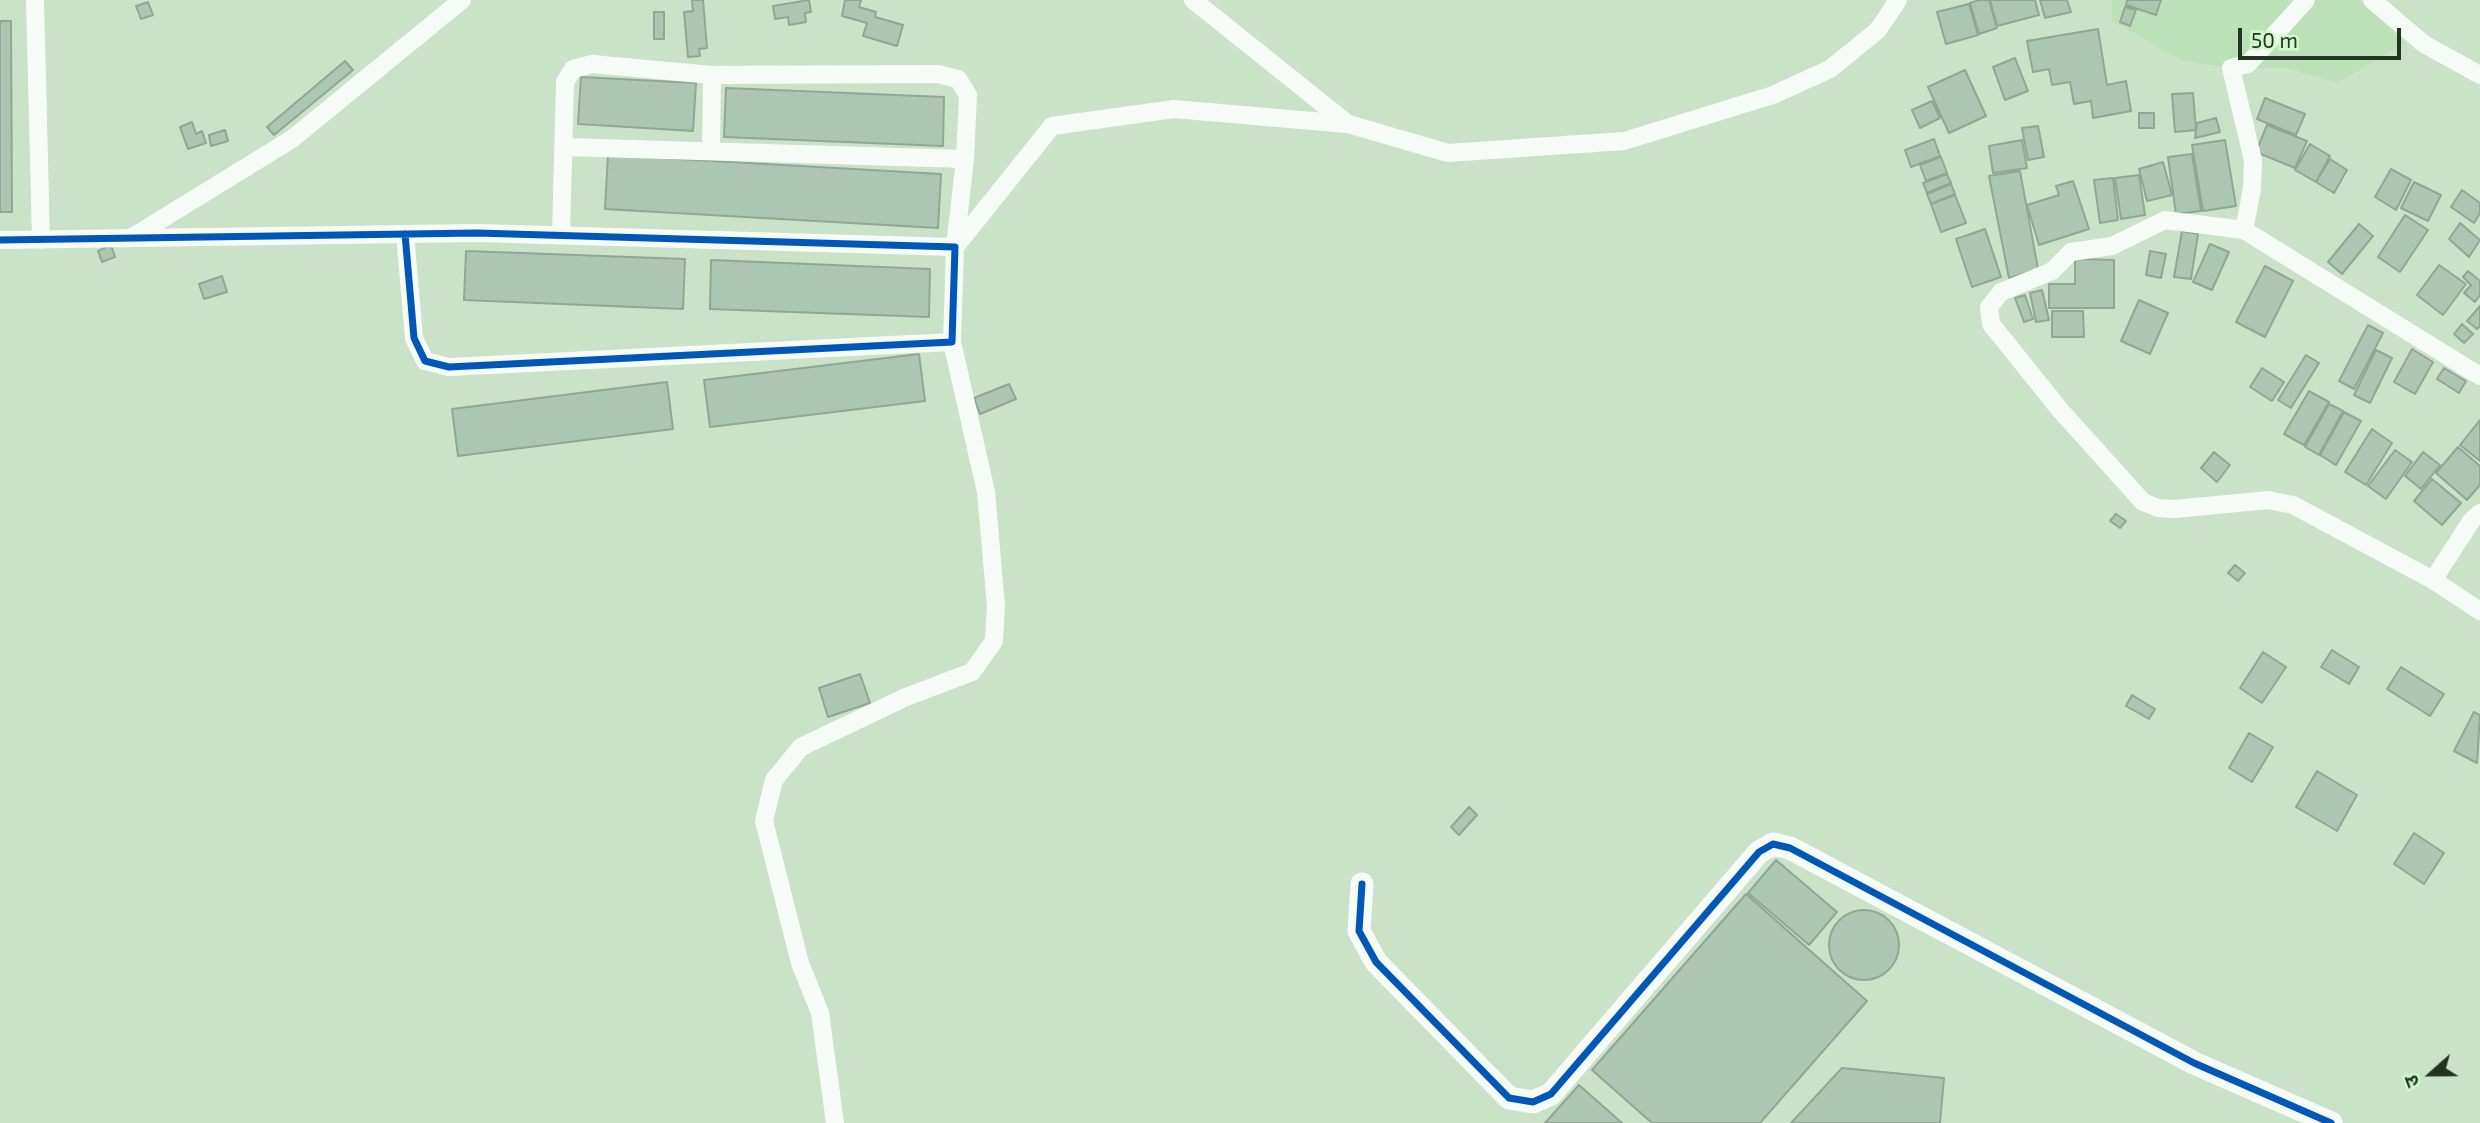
<!DOCTYPE html>
<html>
<head>
<meta charset="utf-8">
<style>
	body { margin:0 }
	#map { position:relative; width:2480px; height:1123px; overflow:hidden; background:#cae2c8; font-family:"Exo 2","Noto Sans Devanagari",sans-serif }
	canvas { display:block }
	.north { position:absolute; left:2396px; top:1039px; width:70px; height:70px; -webkit-text-stroke:5px #cefaca; paint-order:stroke; rotate:249deg; font-size:19px; font-weight:700; line-height:28px; text-align:center; color:#243422 }
	.north::after { content:''; display:block; margin:auto; width:24px; height:32px; background:#243422; clip-path:polygon(50% 0,100% 100%,50% 72%,0 100%) }
	.scale { position:absolute; left:2238px; top:28px; width:163px; height:32px; box-sizing:border-box; border:4px solid #243422; border-top:0; padding-left:9px; font-size:21px; line-height:24px; white-space:nowrap; color:#243422; -webkit-text-stroke:5px #cefaca; paint-order:stroke }
</style>
</head>
<body>
<div id="map">
<canvas width="2480" height="1123"></canvas>
<div class="north">उ</div>
<div class="scale">50 m</div>
</div>
<script>
const context = document.querySelector('canvas').getContext('2d');
context.lineJoin = 'round';
function fillPath(path, color) { context.fillStyle = color; context.fill(path, 'evenodd'); }
const poly = rows => new Path2D(rows.map(r => 'M' + r).join(''));
function stroke(path, color, width, dash) { context.strokeStyle = color; context.lineWidth = width; context.lineCap = dash ? 'butt' : 'round'; context.setLineDash(dash || []); context.stroke(path); }
const built = poly([
	[2112,0,2359,0,2405,43,2337,83,2287,68,2231,68,2183,61,2112,21]
]);
const building = poly([
	[692,0,703,0,707,48,699,49,700,56,688,57,684,12,693,11,692,0],
	[809,0,811,12,805,13,806,22,789,25,788,17,775,19,773,6,809,0],
	[845,0,861,0,859,7,876,12,875,17,903,25,897,46,863,36,867,23,842,16,845,0],
	[1979,0,1989,0,1997,28,1979,34,1970,3,1979,0],
	[1990,0,2035,0,2039,15,1997,26,1990,0],
	[2040,0,2067,0,2071,12,2045,18,2040,0],
	[2127,0,2161,0,2156,15,2126,5,2127,0],
	[148,2,153,15,141,19,136,6,148,2],
	[1969,4,1978,35,1946,44,1937,12,1969,4],
	[2125,7,2136,10,2130,26,2120,22,2125,7],
	[654,12,664,12,664,39,654,39,654,12],
	[0,21,11,21,12,212,0,212,0,21],
	[2098,29,2107,85,2126,81,2131,111,2093,118,2091,101,2074,104,2070,82,2052,85,2049,69,2033,72,2027,41,2098,29],
	[2015,58,2028,91,2005,100,1993,67,2015,58],
	[345,61,353,70,274,135,267,127,345,61],
	[1965,70,1986,116,1949,133,1928,87,1965,70],
	[581,77,696,83,693,131,578,124,581,77],
	[726,88,944,97,943,146,724,137,726,88],
	[2193,93,2196,130,2175,132,2172,94,2193,93],
	[2265,98,2305,114,2296,135,2257,119,2265,98],
	[1932,101,1940,118,1920,128,1912,110,1932,101],
	[2139,113,2154,113,2154,128,2139,128,2139,113],
	[2216,118,2220,132,2195,138,2197,123,2216,118],
	[192,122,196,134,202,131,206,143,188,149,180,127,192,122],
	[2267,125,2307,141,2295,168,2256,152,2267,125],
	[2038,126,2044,157,2028,160,2022,128,2038,126],
	[225,130,228,141,211,146,209,135,225,130],
	[1934,139,1940,156,1911,167,1905,150,1934,139],
	[2022,140,2027,168,1993,173,1989,146,2022,140],
	[2225,140,2236,206,2203,211,2192,145,2225,140],
	[2310,144,2330,156,2316,182,2295,170,2310,144],
	[2192,154,2201,211,2176,214,2168,157,2192,154],
	[608,155,941,174,938,228,605,209,608,155],
	[1941,157,1947,173,1926,181,1920,165,1941,157],
	[2330,159,2347,170,2334,193,2316,182,2330,159],
	[2163,162,2172,195,2147,201,2139,169,2163,162],
	[2391,169,2411,180,2396,210,2375,197,2391,169],
	[2020,171,2038,269,2009,278,1989,176,2020,171],
	[1947,174,1951,183,1927,193,1923,183,1947,174],
	[2139,175,2145,215,2121,219,2115,178,2139,175],
	[2113,178,2118,220,2100,223,2094,180,2113,178],
	[2073,181,2089,229,2039,245,2027,205,2059,195,2056,186,2073,181],
	[2414,182,2441,195,2428,221,2401,208,2414,182],
	[1951,184,1955,194,1931,204,1927,194,1951,184],
	[2462,190,2480,203,2480,213,2474,223,2451,207,2462,190],
	[1955,195,1966,223,1941,232,1931,204,1955,195],
	[2405,215,2428,230,2400,272,2378,257,2405,215],
	[2460,223,2480,240,2469,257,2449,239,2460,223],
	[2359,224,2373,236,2342,274,2328,262,2359,224],
	[1985,229,2001,277,1972,287,1956,239,1985,229],
	[2182,231,2198,234,2191,279,2174,277,2182,231],
	[2210,244,2229,252,2212,290,2193,282,2210,244],
	[111,245,115,257,102,262,98,251,111,245],
	[466,251,685,259,683,309,464,300,466,251],
	[2150,251,2166,254,2161,278,2146,275,2150,251],
	[2075,259,2114,260,2114,308,2049,308,2049,284,2075,284,2075,259],
	[711,260,930,269,929,317,710,309,711,260],
	[2439,265,2466,284,2443,315,2417,295,2439,265],
	[2265,266,2293,281,2265,337,2236,322,2265,266],
	[2468,271,2480,281,2480,295,2475,302,2464,293,2471,285,2463,277,2468,271],
	[222,276,227,292,204,299,199,284,222,276],
	[2042,290,2049,320,2036,322,2030,293,2042,290],
	[2025,295,2033,319,2024,322,2015,298,2025,295],
	[2139,300,2168,313,2150,354,2121,341,2139,300],
	[2480,306,2480,326,2477,329,2467,321,2480,306],
	[2052,311,2083,311,2084,337,2052,337,2052,311],
	[2462,324,2473,334,2464,343,2454,334,2462,324],
	[2368,325,2383,333,2354,389,2339,381,2368,325],
	[2412,349,2433,362,2415,394,2394,382,2412,349],
	[2376,350,2392,358,2370,403,2354,395,2376,350],
	[919,354,925,401,710,427,704,380,919,354],
	[2306,355,2319,363,2291,408,2278,400,2306,355],
	[2262,368,2284,382,2272,401,2250,387,2262,368],
	[2444,368,2466,381,2459,393,2437,379,2444,368],
	[667,382,673,429,458,456,452,409,667,382],
	[1009,384,1016,399,980,414,974,398,1009,384],
	[2309,391,2329,402,2304,445,2284,434,2309,391],
	[2329,404,2343,411,2319,455,2305,447,2329,404],
	[2344,412,2361,421,2336,465,2320,455,2344,412],
	[2480,420,2480,461,2460,445,2480,420],
	[2372,429,2392,443,2366,485,2345,472,2372,429],
	[2458,447,2480,466,2480,485,2467,500,2436,473,2458,447],
	[2395,450,2412,462,2386,499,2368,486,2395,450],
	[2214,452,2230,465,2217,482,2201,468,2214,452],
	[2423,452,2440,465,2421,489,2405,476,2423,452],
	[2432,479,2461,503,2442,525,2414,501,2432,479],
	[2116,514,2126,521,2120,528,2110,521,2116,514],
	[2235,565,2245,573,2238,581,2228,573,2235,565],
	[2332,650,2359,667,2349,684,2321,667,2332,650],
	[2263,652,2286,667,2262,703,2240,688,2263,652],
	[2401,667,2444,694,2430,716,2387,689,2401,667],
	[860,674,870,703,828,717,819,688,860,674],
	[2132,695,2155,709,2149,719,2126,706,2132,695],
	[2474,712,2480,715,2477,763,2454,751,2474,712],
	[2249,733,2273,747,2252,782,2229,768,2249,733],
	[2317,771,2357,795,2337,831,2296,807,2317,771],
	[1469,807,1477,815,1459,835,1451,827,1469,807],
	[2414,833,2444,853,2424,884,2394,864,2414,833],
	[1776,860,1837,912,1809,945,1748,893,1776,860],
	[1746,894,1867,1001,1760,1123,1652,1123,1592,1070,1746,894],
	'1829 945a35 35 0 1 1 70 0a35 35 0 1 1-70 0Z',
	[1842,1068,1944,1078,1940,1123,1791,1123,1842,1068],
	[1579,1085,1622,1123,1545,1123,1579,1085]
]);
const minor = poly([
	[35,0,41,240],
	[1193,0,1348,124,1448,153,1624,141,1773,95,1830,69,1878,30,1898,0],
	[2306,0,2248,64,2231,68,2253,160,2252,189,2244,230,2480,376],
	[2372,0,2424,44,2480,75],
	[565,147,965,159,955,247],
	[711,151,712,75,938,74,958,79,968,95,965,159],
	[2244,230,2165,220,2112,246,2071,252,2052,271,2001,292,1989,307,1991,324,2061,411,2143,502,2158,508,2175,509,2268,500,2293,505,2433,580,2480,611],
	[561,235,565,82,573,69,592,64,712,75],
	[131,238,292,139,462,0],
	[0,240,477,233,955,247,952,342,449,367,425,361,414,338,405,234],
	[955,247,1052,126,1174,109,1347,124],
	[2433,580,2472,520,2480,513],
	[835,1123,820,1013,800,963,764,821,774,780,801,747,906,697,972,672,994,641,996,606,986,492,952,342]
]);
const tertiary = poly([
	[1362,884,1359,931,1376,962,1509,1098,1533,1102,1551,1094,1759,852,1773,844,1790,848,2194,1063,2331,1123]
]);
const cycleway = poly([
	[0,240,477,233,955,247,952,342,449,367,425,361,414,338,405,234],
	[1362,884,1359,931,1376,962,1509,1098,1533,1102,1551,1094,1759,852,1773,844,1790,848,2194,1063,2331,1123]
]);
fillPath(built, '#bce1b9');
fillPath(building, '#adc6b4');
stroke(building, '#90a795', 2);
stroke(minor, '#f7fbf7', 18);
stroke(tertiary, '#f7fbf7', 23);
stroke(cycleway, '#0057b8', 7);
</script>
</body>
</html>
